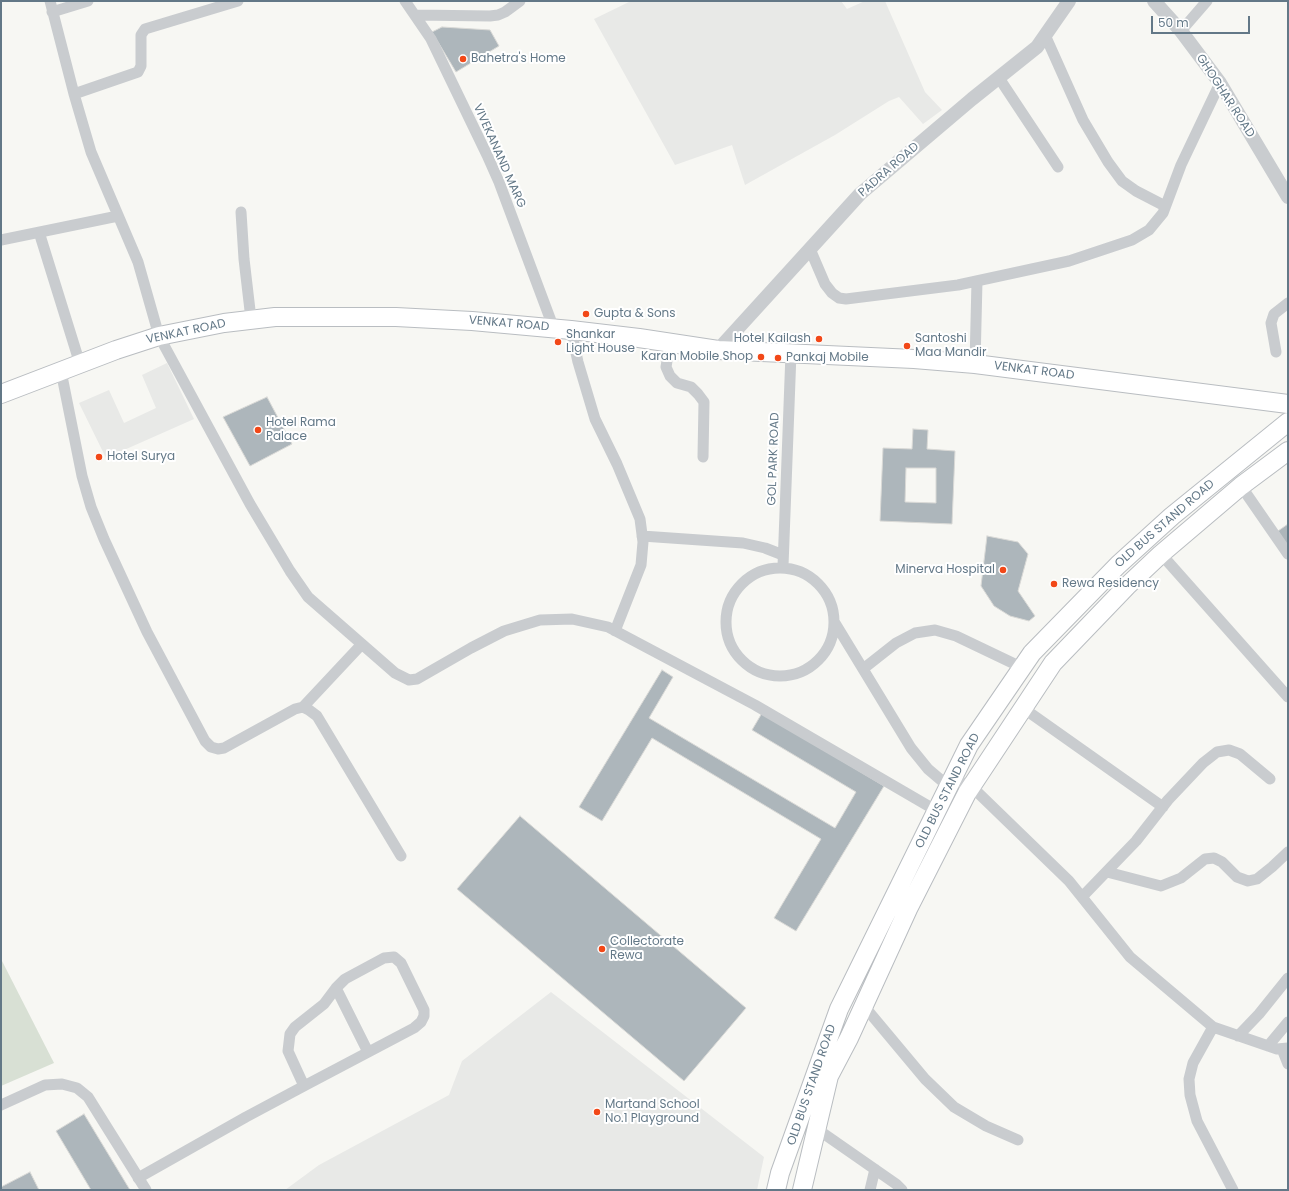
<!DOCTYPE html>
<html>
<head>
<meta charset="utf-8">
<style>
	body { margin:0 }
	#map { position:relative; width:1289px; height:1191px; overflow:hidden; background:#f7f7f3; font-family:Poppins,sans-serif }
	canvas { display:block }
	.frame { position:absolute; inset:0; border:2px solid #637887; pointer-events:none }
	.scale { position:absolute; left:1151px; top:16px; width:99px; height:18px; box-sizing:border-box; border:2px solid #637887; border-top:0; padding-left:5px; font-size:12px; line-height:14px; white-space:nowrap; color:#637887; -webkit-text-stroke:3px #fff; paint-order:stroke }
</style>
</head>
<body>
<div id="map">
<canvas width="1289" height="1191"></canvas>
<div class="frame"></div>
<div class="scale">50 m</div>
</div>
<script>
const context = document.querySelector('canvas').getContext('2d');
context.lineJoin = 'round';
function fillPath(path, color) { context.fillStyle = color; context.fill(path, 'evenodd'); }
const poly = rows => new Path2D(rows.map(r => 'M' + r).join(''));
function stroke(path, color, width, dash) { context.strokeStyle = color; context.lineWidth = width; context.lineCap = dash ? 'butt' : 'round'; context.setLineDash(dash || []); context.stroke(path); }
function label(font, color, halo, rows, align = 'center') {
  context.font = font + ' Poppins,sans-serif'; context.lineWidth = 4; context.setLineDash([]); context.textBaseline = 'middle'; context.strokeStyle = halo; context.fillStyle = color; for (const [text, x, y, turn = 0] of rows) {
    context.save(); context.translate(x, y); context.rotate((+turn || 0) * Math.PI / 180); context.textAlign = isNaN(turn) ? turn : align; if (halo) context.strokeText(text, 0, 0); context.fillText(text, 0, 0); context.restore();
  }
}
const built = poly([
	[631,1,841,1,847,9,865,1,885,1,925,92,942,110,923,124,899,97,889,101,835,135,745,185,732,145,675,165,594,19],
	[167,363,194,419,106,458,79,403,109,390,124,423,156,408,142,375],
	[551,992,764,1157,757,1190,285,1190,319,1165,449,1095,462,1061]
]);
const green = poly([
	[1,959,54,1063,1,1086]
]);
const building = poly([
	[442,27,490,30,499,46,456,72,432,32,442,27],
	[267,397,292,444,250,466,223,417,267,397],
	[913,429,928,430,927,449,955,451,952,524,880,521,883,448,912,449,913,429],
	[906,468,936,468,936,503,905,502,906,468],
	[1288,524,1288,547,1278,531,1288,524],
	[987,536,1018,542,1028,554,1018,591,1035,616,1029,621,1010,616,994,606,981,586,987,536],
	[662,670,673,677,649,718,835,828,856,792,752,730,762,713,884,786,796,931,774,918,821,839,652,738,602,821,579,807,662,670],
	[520,816,746,1008,684,1081,457,889,520,816],
	[84,1114,130,1190,91,1190,56,1131,84,1114],
	[30,1172,39,1190,1,1190,1,1187,30,1172]
]);
const minor = poly([
	[50,1,74,94,91,152,138,262,159,336,250,504,290,571,308,597,395,673,409,680,417,679,471,648,504,631,540,620,572,619,608,627,755,705,937,811],
	[405,1,431,39,487,155,499,182,554,329],
	[52,12,88,1],
	[415,15,490,16,498,15,505,12,520,1],
	[1181,31,1207,1],
	[1045,35,1083,120,1108,162,1122,181,1136,191,1165,206],
	[999,78,1058,167],
	[74,94,138,72,141,66,141,35,145,29,238,1],
	[241,212,244,259,251,319],
	[39,232,80,364],
	[1,240,118,216],
	[810,249,825,284,832,293,839,298,846,299,958,285,1069,261,1132,240,1149,230,1163,213,1181,165,1220,83],
	[571,330,578,362,595,419,617,464,640,519,643,542,641,565,615,631],
	[670,343,666,367,670,376,677,383,691,387,698,394,704,402,703,457],
	[1276,352,1271,323,1274,314,1288,303],
	[975,364,977,281],
	[61,371,82,476,91,507,104,539,147,632,205,741,211,747,218,749,224,748,295,709,303,707,309,710,317,716,401,856],
	[1241,486,1288,554],
	[642,536,743,543,765,548,783,555],
	[1161,554,1288,697],
	[783,566,791,353],
	'726 622a54 54 0 1 1 108 0a54 54 0 1 1-108 0Z',
	[835,623,911,748,928,769,948,786],
	[863,669,896,643,915,633,935,630,956,636,1023,668],
	[303,707,362,644],
	[1023,708,1163,807],
	[952,779,971,786,1069,881,1130,957,1213,1027,1277,1049,1288,1048],
	[1107,872,1161,886,1181,878,1205,859,1214,858,1222,862,1237,877,1248,881,1257,879,1272,867,1288,852],
	[1082,897,1136,841,1168,800,1203,763,1217,752,1229,750,1240,754,1270,779],
	[336,988,368,1052],
	[864,1006,925,1079,954,1107,986,1126,1018,1140],
	[1213,1027,1193,1063,1189,1079,1190,1095,1197,1121,1233,1190],
	[1238,1036,1259,1014,1288,978],
	[1268,1046,1288,1022],
	[1282,1049,1288,1064],
	[1,1105,45,1085,62,1084,77,1088,88,1097,146,1190],
	[817,1129,896,1184,902,1190],
	[138,1178,246,1117,304,1086,414,1028,421,1022,424,1016,424,1010,401,963,394,957,384,958,345,979,336,988,324,1004,295,1027,290,1034,288,1051,304,1086],
	[870,1190,875,1169]
]);
const tertiary = poly([
	[1154,1,1181,31,1220,83,1288,197],
	[718,350,860,194,972,99,1037,47,1069,1]
]);
const primary = poly([
	[1,394,116,350,159,336,224,323,275,317,396,317,472,321,571,330,639,338,718,350,914,359,975,364,1288,404],
	[776,1190,780,1173,839,1009,969,745,1032,653,1118,565,1172,516,1288,422],
	[802,1190,829,1076,849,1038,908,909,967,793,1053,663,1127,586,1161,554,1241,486,1288,451]
]);
const markers = [
	[463,59,4,"#f24818"],
	[586,314,4,"#f24818"],
	[819,339,4,"#f24818"],
	[558,342,4,"#f24818"],
	[907,346,4,"#f24818"],
	[761,357,4,"#f24818"],
	[778,358,4,"#f24818"],
	[258,430,4,"#f24818"],
	[99,457,4,"#f24818"],
	[1003,570,4,"#f24818"],
	[1054,584,4,"#f24818"],
	[602,949,4,"#f24818"],
	[597,1112,4,"#f24818"]
];
const poiNames = [
	["Bahetra's Home",471,59],
	["Gupta & Sons",594,314],
	["Shankar",566,335],
	["Light House",566,349],
	["Hotel Kailash",811,339,"right"],
	["Santoshi",915,339],
	["Maa Mandir",915,353],
	["Karan Mobile Shop",753,357,"right"],
	["Pankaj Mobile",786,358],
	["Hotel Rama",266,423],
	["Palace",266,437],
	["Hotel Surya",107,457],
	["Minerva Hospital",995,570,"right"],
	["Rewa Residency",1062,584],
	["Collectorate",610,942],
	["Rewa",610,956],
	["Martand School",605,1105],
	["No.1 Playground",605,1119]
];
const streetNames = [
	["GHOGHAR ROAD",1225,96,57],
	["VIVEKANAND MARG",499,156,66],
	["PADRA ROAD",889,170,-41],
	["VENKAT ROAD",509,324,5],
	["VENKAT ROAD",186,332,-12],
	["VENKAT ROAD",1034,371,7],
	["GOL PARK ROAD",774,459,-88],
	["OLD BUS STAND ROAD",1165,524,-41],
	["OLD BUS STAND ROAD",948,791,-63],
	["OLD BUS STAND ROAD",812,1085,-71]
];
fillPath(built, '#e8e9e7');
fillPath(green, '#d8e0d4');
fillPath(building, '#adb6bb');
stroke(building, '#d9d9d6', 1);
stroke(primary, '#b9bdc1', 20);
stroke(minor, '#c9cccf', 11);
stroke(tertiary, '#c9cccf', 14);
stroke(primary, '#fff', 18);
for (const [x, y, r, color] of markers) { const dot = new Path2D(); dot.arc(x, y, r, 0, 2 * Math.PI); context.fillStyle = color; context.fill(dot); stroke(dot, '#fff', 1.5); }
label('12px', '#637887', '#fff', poiNames, 'left');
label('12px', '#637887', '#fff', streetNames);
</script>
</body>
</html>
